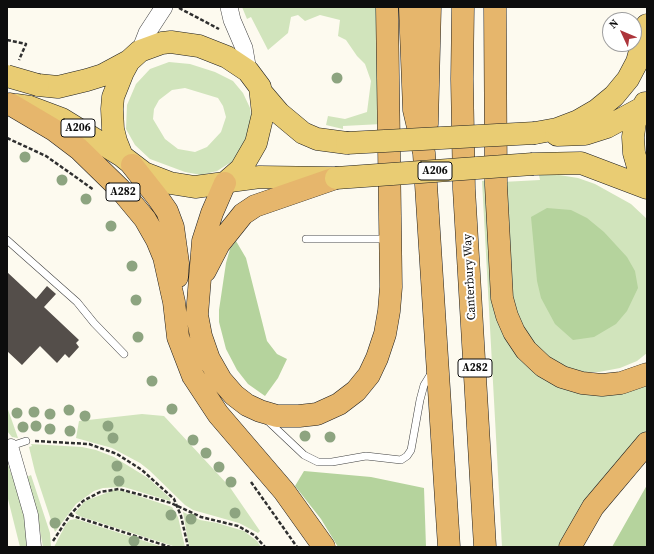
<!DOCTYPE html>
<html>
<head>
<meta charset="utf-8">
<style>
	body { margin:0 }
	#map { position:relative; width:654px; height:554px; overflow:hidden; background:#fdfaef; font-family:"Source Serif 4",serif }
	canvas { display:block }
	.frame { position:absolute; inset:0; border:8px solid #0d0d0d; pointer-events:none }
	.north { position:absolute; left:602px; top:12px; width:40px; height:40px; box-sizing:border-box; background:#fff; border:1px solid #9e9e9e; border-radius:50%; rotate:314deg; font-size:11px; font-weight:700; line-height:16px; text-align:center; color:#0d0d0d }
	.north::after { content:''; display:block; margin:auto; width:14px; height:18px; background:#ad353b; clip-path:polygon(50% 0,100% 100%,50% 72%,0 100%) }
</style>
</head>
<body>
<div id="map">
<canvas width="654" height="554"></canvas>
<div class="frame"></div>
<div class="north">N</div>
</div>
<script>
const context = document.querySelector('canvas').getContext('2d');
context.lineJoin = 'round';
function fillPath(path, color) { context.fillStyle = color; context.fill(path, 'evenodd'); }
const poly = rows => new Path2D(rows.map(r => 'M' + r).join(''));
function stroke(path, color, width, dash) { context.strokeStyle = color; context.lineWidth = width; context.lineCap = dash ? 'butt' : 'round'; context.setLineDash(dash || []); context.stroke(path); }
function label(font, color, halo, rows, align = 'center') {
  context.font = font + ' "Source Serif 4",serif'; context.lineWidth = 4; context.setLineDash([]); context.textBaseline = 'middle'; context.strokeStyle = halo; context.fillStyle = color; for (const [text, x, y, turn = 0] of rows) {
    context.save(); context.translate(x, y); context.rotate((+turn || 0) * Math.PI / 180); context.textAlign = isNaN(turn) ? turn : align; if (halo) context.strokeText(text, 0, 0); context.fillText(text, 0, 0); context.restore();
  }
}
const green = poly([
	[242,7,384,7,382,124,343,126,343,129,326,125,328,116,345,119,367,112,371,81,365,64,357,56,346,40,338,36,340,20,320,15,305,21,298,15,291,17,288,33,268,50,251,17,247,19],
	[169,62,190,64,215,72,233,81,243,93,250,108,252,126,244,148,233,161,217,171,201,175,185,172,150,159,135,145,126,129,127,105,136,84,150,69],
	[185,88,218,98,223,106,226,117,221,132,207,147,195,152,178,149,165,139,153,119,154,109,159,100,172,90],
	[539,175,559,175,578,178,595,184,631,204,647,219,647,353,637,361,620,368,599,372,578,372,561,366,532,346,510,308,502,182,540,180],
	[489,180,499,320,596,394,616,395,647,386,647,430,635,443,558,547,502,547,482,181],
	[7,407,11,418,18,438,12,437,7,431],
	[142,414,164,416,229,486,260,531,258,533,239,523,193,510,185,505,149,470,140,463,112,448,76,438,79,421],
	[31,444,82,447,96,450,114,457,148,478,170,498,170,501,124,487,103,488,94,491,76,504,55,532,35,472,29,447,32,446],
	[7,462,19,495,31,547,20,547,7,495],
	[31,475,50,533,51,547,43,547,37,513,27,477],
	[114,490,123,491,172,507,178,517,185,547,176,547,79,516,75,513,85,501],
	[183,512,200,520,217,523,244,531,257,541,261,547,189,547],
	[76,519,163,547,54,547,66,524,70,520]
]);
const forest = poly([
	[547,208,571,210,587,218,604,232,627,257,635,271,638,288,627,311,616,324,594,337,573,340,555,324,541,298,537,281,531,217],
	[236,241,246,258,267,341,277,354,287,359,278,378,265,396,248,384,237,370,226,349,219,322,219,310,226,263,230,249],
	[304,471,371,477,424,488,426,547,338,547,321,519,295,486],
	[647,485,647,547,611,547,612,547]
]);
const building = poly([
	[7,272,36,299,47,286,56,294,44,307,79,340,76,343,79,347,69,358,65,354,57,363,40,346,22,365,7,351]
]);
const path = poly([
	[179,8,219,29],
	[7,40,26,44,19,60],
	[7,138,46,156,94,190],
	[35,441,89,444,117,454,142,470,174,499,181,516,188,547],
	[251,482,297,547],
	[70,515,170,547],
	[53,541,70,515,83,501,100,492,119,489,171,503,201,517,238,526,254,535,265,547]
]);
const service = poly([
	[306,239,389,239],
	[7,240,77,302,94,323,124,354],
	[268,421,304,455,318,462,332,462,366,456,401,460,407,456,411,450,420,400,424,385,432,372],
	[11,446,26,441]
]);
const minor = poly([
	[11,446,31,515,34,547]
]);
const tertiary = poly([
	[229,7,232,20,244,48,248,71],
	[140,51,147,33,164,7]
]);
const primary = poly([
	[171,42,199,46,227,57,248,71,260,87,263,114,256,143,241,169,225,183,195,187,170,183,144,173,127,160,122,156,116,141,113,129,112,109,113,97,123,72,129,61,140,51,162,43,171,42],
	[38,85,58,87,87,80,103,75,129,61],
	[262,93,279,113,303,133,317,139,347,143],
	[645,103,635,122,633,137,634,153,638,167,647,182],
	[16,105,30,107,62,119,122,156],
	[535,133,557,129,578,121,597,110,614,96,628,79,637,62,647,25],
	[557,135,585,134,607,127,642,108],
	[533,164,581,163,647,188],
	[230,181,260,177,333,178]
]);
const trunk = poly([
	[410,7,414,110,424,153,449,547],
	[463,7,462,79,464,189,485,547],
	[495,7,496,185,502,298,507,316,514,332,526,350,543,366,562,377,582,383,602,385,621,383,647,374],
	[10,104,54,130,79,149,120,189,145,219,157,240,164,257,174,302,178,337,193,376,218,414,284,491,324,547],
	[427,124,430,7],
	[132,165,158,198,167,211,173,227,178,263,177,277],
	[225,183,212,213,203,241,197,315,201,336,209,359,221,380,234,395,247,405,260,411,277,416,299,416,317,414,339,404,356,391,369,375,377,358,385,334,389,311,391,287,387,7],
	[205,271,219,244,243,214,255,206,336,178],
	[570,547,593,507,647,443]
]);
const primaryBridge = poly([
	[7,76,38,85],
	[347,143,535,133],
	[336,178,533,164]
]);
const trees = [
	[337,78],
	[25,157],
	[62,180],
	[86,199],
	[111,226],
	[132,266],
	[136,300],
	[138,337],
	[152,381],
	[172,409],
	[69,410],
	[34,412],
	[17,413],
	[50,414],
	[85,416],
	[36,426],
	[108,426],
	[23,427],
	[50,429],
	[70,431],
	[305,436],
	[330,437],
	[113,438],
	[193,440],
	[206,453],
	[117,466],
	[219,467],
	[119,481],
	[231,482],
	[235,513],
	[171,515],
	[191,519],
	[55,523],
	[134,541]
];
const shields = [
	[78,128,34],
	[435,171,34],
	[123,192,34],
	[475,368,34]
];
const shieldNames = [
	["A206",78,128],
	["A206",435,171],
	["A282",123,192],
	["A282",475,368]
];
const streetNames = [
	["Canterbury Way",470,277,-93]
];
fillPath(green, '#d1e4bc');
fillPath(forest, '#b5d39d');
fillPath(building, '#544e4a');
stroke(service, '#404040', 8);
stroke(minor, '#404040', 15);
stroke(tertiary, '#404040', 18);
stroke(primary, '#1e1e1e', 23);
stroke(trunk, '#1e1e1e', 23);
stroke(path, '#2f2f2f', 2.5, [4, 2]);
stroke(service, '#fff', 7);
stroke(minor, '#fff', 14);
stroke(tertiary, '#fff', 17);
stroke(primary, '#e9cc73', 22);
stroke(trunk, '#e6b66c', 22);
stroke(primaryBridge, '#1e1e1e', 23, []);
stroke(primaryBridge, '#e9cc73', 22);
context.fillStyle = '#8da480';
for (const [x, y] of trees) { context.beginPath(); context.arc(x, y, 5.5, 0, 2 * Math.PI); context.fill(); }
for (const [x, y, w] of shields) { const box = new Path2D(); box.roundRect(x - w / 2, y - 9, w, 18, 3); context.fillStyle = '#fff'; context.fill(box); stroke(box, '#0d0d0d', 1); }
label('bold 11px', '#0d0d0d', null, shieldNames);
label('12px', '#0d0d0d', '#fff', streetNames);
</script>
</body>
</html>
